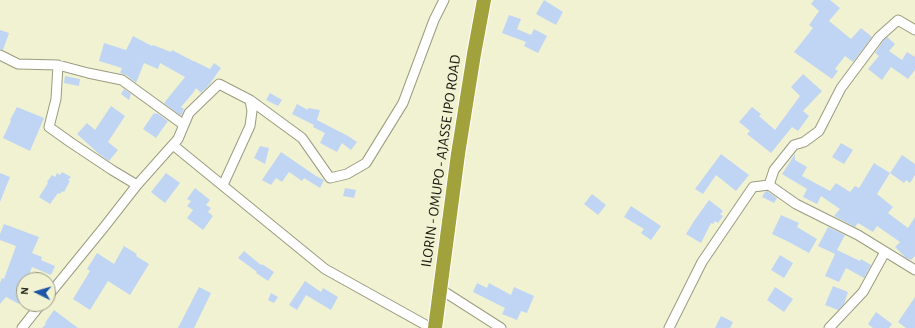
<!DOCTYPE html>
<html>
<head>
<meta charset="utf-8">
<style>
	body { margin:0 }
	#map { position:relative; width:915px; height:328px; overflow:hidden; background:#f1f2d2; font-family:"Alegreya Sans",sans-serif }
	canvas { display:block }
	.north { position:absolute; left:16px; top:272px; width:40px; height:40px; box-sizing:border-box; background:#f1f2d2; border:1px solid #9b9c84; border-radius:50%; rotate:275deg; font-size:11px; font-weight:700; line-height:16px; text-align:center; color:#1b1b10 }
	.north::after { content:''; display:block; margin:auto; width:14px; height:18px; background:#1e56a7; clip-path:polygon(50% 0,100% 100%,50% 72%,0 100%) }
</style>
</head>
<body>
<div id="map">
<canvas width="915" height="328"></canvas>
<div class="north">N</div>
</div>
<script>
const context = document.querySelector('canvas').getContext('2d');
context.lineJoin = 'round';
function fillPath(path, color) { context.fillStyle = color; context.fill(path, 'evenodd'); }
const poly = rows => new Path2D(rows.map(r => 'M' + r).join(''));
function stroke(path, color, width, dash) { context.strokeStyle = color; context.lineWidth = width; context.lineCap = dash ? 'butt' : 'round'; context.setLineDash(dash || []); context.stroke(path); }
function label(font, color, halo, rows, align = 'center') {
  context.font = font + ' "Alegreya Sans",sans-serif'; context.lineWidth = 3; context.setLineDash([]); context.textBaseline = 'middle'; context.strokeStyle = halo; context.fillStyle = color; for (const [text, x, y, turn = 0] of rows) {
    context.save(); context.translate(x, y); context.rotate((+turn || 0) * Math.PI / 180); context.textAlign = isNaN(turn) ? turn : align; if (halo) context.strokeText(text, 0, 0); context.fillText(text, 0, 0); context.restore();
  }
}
const building = poly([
	[544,0,563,12,556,25,536,14],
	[814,0,830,0,840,8,829,21,851,39,861,28,872,37,853,62,845,56,835,69,838,71,832,79,794,52,813,28,809,25,819,11,811,4],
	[509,15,521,19,517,29,531,35,534,29,547,36,538,53,524,46,526,42,502,33],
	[0,30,9,33,3,50,0,49],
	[133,36,152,46,153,45,171,52,172,50,193,61,194,61,210,69,214,63,221,68,209,85,201,93,196,88,193,93,181,107,184,109,181,116,164,103,185,77,160,63,158,69,144,63,136,83,126,75,120,73,122,68,99,61,104,43,126,50],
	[887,37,895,44,889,51,902,60,907,52,915,57,915,70,908,79,891,67,882,80,868,69,879,56,875,53,883,41],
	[803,74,822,91,803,111,809,116,798,131,792,127,771,153,747,134,750,131,739,122,752,107,761,114,759,116,775,130,800,96,791,87],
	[65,76,80,79,79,86,64,83],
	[124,89,131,94,129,100,121,94],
	[270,93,282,100,278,106,266,100],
	[297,104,308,110,308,108,320,110,317,120,348,136,357,142,351,150,342,143,337,152,320,143,325,133,313,127,314,125,292,114],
	[111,106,125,116,108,142,118,150,109,161,99,154,77,134,87,123,95,130],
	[17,107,44,118,30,151,3,138,11,121,10,120],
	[154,113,156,114,157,113,172,124,168,121,156,138,143,129],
	[841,143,853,150,844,164,832,157],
	[260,146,269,148,265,164,254,158],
	[281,152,316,176,324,180,320,188,304,178,302,181,289,172,282,182,276,178,271,185,262,180],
	[721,154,749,175,736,191,716,175,703,194,695,189],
	[795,154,795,160,807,167,802,176,830,191,836,183,850,192,855,186,859,188,874,163,890,173,902,155,915,164,915,175,910,183,906,180,904,183,890,173,877,194,893,207,888,213,908,228,915,217,915,256,911,260,906,258,895,247,900,242,877,226,873,232,858,223,855,227,834,216,840,209,821,196,817,204,803,197,807,189,782,174],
	[62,172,71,177,68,180,70,181,64,192,62,191,60,194,58,193,50,204,39,197,48,183,47,182,52,175,55,177,57,173,60,175],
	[0,173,10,177,0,202],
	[166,173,180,183,165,203,151,192],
	[195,188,210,200,206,205,211,208,208,212,213,216,203,230,187,218,193,210,187,206,191,201,187,199],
	[345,188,356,190,354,198,343,196],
	[767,191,777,198,774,203,762,197,765,192],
	[592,194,606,205,598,215,584,204],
	[709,200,723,211,720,214,723,216,718,223,715,221,713,224,711,223,701,243,686,234,694,221],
	[631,206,661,226,651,240,641,233,644,229,624,217],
	[781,215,799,223,797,227,817,239,809,253,789,242,772,234],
	[4,224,39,237,32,253,42,257,41,260,55,266,51,275,32,267,27,280,24,280,24,295,19,304,6,297,0,304,0,283,2,278,4,279,16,246,0,240,0,234],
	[828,227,845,235,837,250,860,261,861,259,871,265,864,278,846,268,839,282,825,276,835,254,818,246],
	[124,246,137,254,136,256,149,264,130,295,108,281,90,310,73,299,90,271,87,269,97,253,114,264],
	[244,251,261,265,262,264,274,272,268,281,256,273,257,272,238,258],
	[780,255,793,263,784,278,771,270],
	[305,281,321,292,323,288,338,297,331,310,306,295,297,310,289,305],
	[477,283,487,288,489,283,511,295,514,287,534,296,527,313,521,311,517,320,502,314,505,308,473,292],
	[833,286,848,292,844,304,838,310,825,305],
	[199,287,211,293,194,328,178,328],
	[775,287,793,299,784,312,767,300],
	[271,293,278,297,274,303,268,300],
	[915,297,915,328,906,328,898,322],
	[54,310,78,328,42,328,46,324,45,323],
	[876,312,892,324,889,328,873,328,868,324],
	[721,316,733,322,730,328,715,328]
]);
const minor = poly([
	[915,30,898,20,879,37,841,88,819,131,804,142,794,145,774,170,769,185,796,204,858,235,915,270],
	[0,55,18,64,58,65,88,73,122,80,184,125],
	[58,65,56,99,49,127,70,142,112,170,137,185],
	[173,145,325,269,431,328],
	[223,185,250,126,252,111,250,100],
	[440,289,501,328],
	[48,296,105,226,137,185,178,139,189,113,219,84,250,100,302,138,330,178,347,174,366,163,403,103,434,20,444,0],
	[22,328,41,304],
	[669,328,702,262,753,187,769,185],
	[829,328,863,292,885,252]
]);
const highway = poly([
	[435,328,458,154,474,54,484,0]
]);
const streetNames = [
	["ILORIN - OMUPO - AJASSE IPO ROAD",441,161,-82]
];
fillPath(building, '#c0d5f3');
stroke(minor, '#9b9c7f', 11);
stroke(highway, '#fff', 16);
stroke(minor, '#fff', 9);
stroke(highway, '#a2a23d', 14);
label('15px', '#1b1b10', '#f1f2d2', streetNames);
</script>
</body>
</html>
